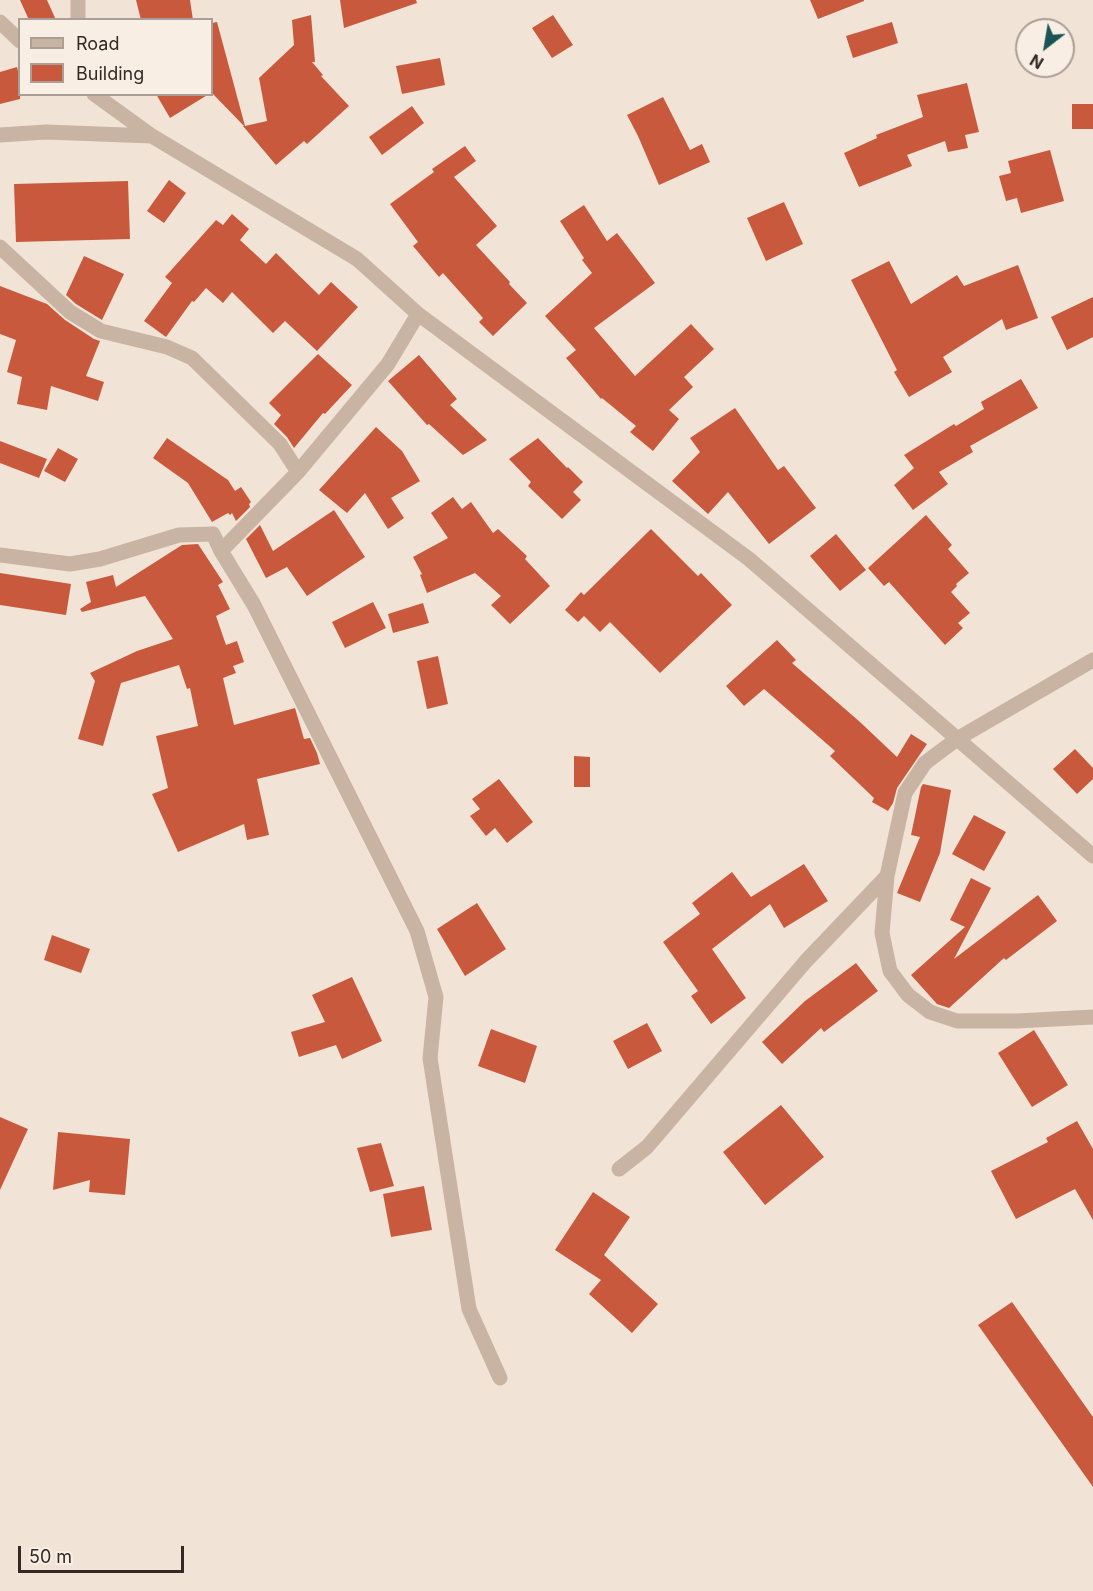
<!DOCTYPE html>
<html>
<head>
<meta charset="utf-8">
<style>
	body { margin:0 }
	#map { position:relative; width:1093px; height:1591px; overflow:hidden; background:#f1e4d7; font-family:Inter,sans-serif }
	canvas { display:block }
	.legend { position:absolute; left:18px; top:18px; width:195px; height:78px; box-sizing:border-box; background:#f9eee3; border:2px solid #aa9f97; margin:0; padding:8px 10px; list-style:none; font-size:18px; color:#342925 }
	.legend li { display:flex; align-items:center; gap:12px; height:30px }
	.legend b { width:30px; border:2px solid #aa9f97 }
	.north { position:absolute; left:1015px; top:18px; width:60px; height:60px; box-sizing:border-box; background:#f9eee3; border:2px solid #aa9f97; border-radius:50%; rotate:211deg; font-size:16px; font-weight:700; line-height:24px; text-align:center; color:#342925 }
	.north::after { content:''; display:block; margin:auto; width:21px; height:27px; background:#1a5456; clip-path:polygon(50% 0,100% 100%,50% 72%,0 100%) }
	.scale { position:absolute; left:18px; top:1546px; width:166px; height:27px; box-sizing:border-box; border:3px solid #342925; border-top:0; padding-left:8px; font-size:18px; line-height:21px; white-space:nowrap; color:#342925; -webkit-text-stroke:4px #f9eee3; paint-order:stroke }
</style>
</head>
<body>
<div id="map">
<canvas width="1093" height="1591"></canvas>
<ul class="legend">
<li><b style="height:8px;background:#c9b3a3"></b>Road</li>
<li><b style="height:16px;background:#c9593d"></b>Building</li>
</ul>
<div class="north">N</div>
<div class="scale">50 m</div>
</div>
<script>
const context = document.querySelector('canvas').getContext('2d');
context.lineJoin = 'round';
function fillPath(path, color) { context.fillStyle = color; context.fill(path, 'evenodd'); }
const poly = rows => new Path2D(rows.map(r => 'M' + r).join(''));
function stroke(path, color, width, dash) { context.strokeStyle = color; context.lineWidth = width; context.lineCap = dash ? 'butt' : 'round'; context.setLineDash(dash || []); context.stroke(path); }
const building = poly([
	[20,0,47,0,56,20,29,20],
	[136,0,190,0,193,20,141,20],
	[340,0,416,0,417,3,344,28],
	[810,0,864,0,864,1,818,19],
	[311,15,315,62,312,62,323,75,321,76,349,106,307,144,304,141,276,165,243,126,244,126,212,93,212,23,217,22,245,126,267,121,259,78,294,45,292,20],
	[553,15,573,45,552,58,532,28],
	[892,22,898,43,853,58,846,36],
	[440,58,445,85,402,94,396,66],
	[17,67,20,79,20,99,0,104,0,72],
	[967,83,979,132,965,135,968,148,948,152,945,141,907,155,912,166,859,187,844,153,877,138,876,135,923,117,917,95],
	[156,94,209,94,170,118],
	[663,97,690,150,702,144,710,162,659,185,638,136,627,115],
	[1072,104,1093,104,1093,129,1072,129],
	[412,106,424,123,382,155,369,137],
	[465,146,476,161,454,177,497,226,476,245,510,282,509,284,527,303,493,336,479,322,483,318,443,273,439,277,413,246,418,242,390,204,434,172,432,169],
	[1050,150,1064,201,1021,213,1017,198,1006,201,999,176,1011,173,1008,161],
	[169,180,186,193,164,223,147,211],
	[128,181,130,239,16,242,14,184],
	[784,202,803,244,766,261,747,218],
	[584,205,607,241,617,233,655,283,594,328,635,376,691,324,714,349,684,377,693,387,669,410,679,419,653,451,630,432,636,426,602,398,601,399,566,358,576,350,545,316,592,273,582,260,584,258,560,221],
	[232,214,249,229,240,240,266,264,276,253,319,295,331,282,358,307,317,351,285,321,273,333,232,292,223,303,206,288,194,302,192,301,166,337,144,321,172,283,165,277,216,220,223,225],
	[84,256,124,274,102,320,76,304,66,295],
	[889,261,911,304,957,275,964,286,1018,265,1038,318,1006,330,1002,319,943,357,952,372,909,397,894,372,897,370,851,280],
	[0,286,47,304,65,320,94,339,100,341,86,376,104,382,98,401,51,386,47,410,17,404,22,377,7,372,16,340,0,334],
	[1093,297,1093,337,1067,350,1051,317],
	[318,354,352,385,325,414,323,413,294,448,287,437,274,424,281,415,269,403],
	[419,355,457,399,450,405,487,440,463,455,429,424,427,425,388,381],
	[1021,379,1038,408,970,446,973,452,939,472,948,484,913,510,894,485,914,468,904,455,954,424,956,426,984,409,981,402],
	[735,408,778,470,784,466,816,508,769,544,728,492,708,514,672,481,700,452,690,438],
	[376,427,402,451,420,481,391,498,404,518,388,529,365,493,347,513,319,490],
	[167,438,228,480,235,491,241,487,251,502,249,504,250,507,236,521,232,513,230,515,228,513,212,522,188,483,153,458],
	[538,438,567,468,568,467,583,482,573,492,581,500,562,519,528,486,531,482,509,459],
	[0,441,47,459,39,478,0,463],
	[58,448,78,459,65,482,44,471],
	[453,497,462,509,471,502,493,533,498,529,527,556,525,559,550,586,510,624,491,605,501,596,475,573,427,593,420,575,422,574,413,557,448,538,431,513],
	[334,510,365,557,307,596,287,567,266,578,246,539,260,525,273,551],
	[926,515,952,545,948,549,969,573,956,584,957,586,951,592,970,613,958,623,963,628,945,645,889,582,884,586,868,568],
	[651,529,698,576,701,573,732,605,660,673,610,622,600,632,584,616,578,622,565,610,581,592,584,595],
	[836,534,866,570,840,591,810,556],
	[198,544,223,582,218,585,230,609,216,616,226,645,237,641,244,662,233,666,236,673,223,678,234,725,295,708,304,739,310,738,317,753,320,764,257,779,269,835,247,840,244,824,178,852,152,794,168,788,156,736,198,726,190,688,187,689,179,665,121,683,103,746,78,739,95,681,90,673,137,651,173,639,145,596,82,612,80,609,91,602,86,582,113,575,116,587,182,545],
	[0,573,71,584,66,615,0,605],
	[373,602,386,628,345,648,332,622],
	[423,603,429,623,393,633,388,614],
	[777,640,796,660,792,663,860,722,897,757,911,734,927,744,897,788,893,803,888,811,872,802,874,798,830,756,835,751,764,689,744,706,726,686],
	[438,656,448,704,427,709,417,661],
	[1075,749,1093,768,1093,779,1077,794,1053,769],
	[574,756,590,757,590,787,574,787],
	[499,779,533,822,507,843,495,828,486,836,470,816,480,809,472,799],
	[923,784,951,790,940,853,920,902,897,893,920,837,911,835,921,787],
	[974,815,1006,832,984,871,952,854],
	[804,864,828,901,784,928,770,904,712,949,746,998,711,1024,691,996,698,991,663,942,700,914,692,903,732,872,751,897],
	[971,878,991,888,954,959,1038,895,1057,921,1006,960,1004,958,949,1008,937,1004,911,975,965,927,950,920],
	[477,903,506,949,465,976,437,929],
	[52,935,90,949,81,973,44,960],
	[856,963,878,991,824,1032,821,1028,782,1064,762,1042,805,1001],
	[352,977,382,1041,342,1059,336,1045,299,1057,291,1032,325,1022,312,995],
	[647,1023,662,1051,628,1069,613,1041],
	[491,1029,537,1046,525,1083,478,1066],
	[1034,1030,1068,1085,1032,1107,998,1053],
	[781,1105,824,1157,765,1205,723,1152],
	[0,1117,28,1129,0,1190],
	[1077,1121,1093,1149,1093,1220,1075,1189,1016,1219,991,1171,1048,1142,1046,1138],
	[58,1132,130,1139,125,1195,89,1192,90,1180,53,1190],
	[381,1143,394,1186,370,1192,357,1148],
	[424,1186,432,1230,391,1237,383,1194],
	[593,1192,630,1217,604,1255,658,1304,632,1333,589,1294,601,1280,555,1250],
	[1012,1302,1093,1417,1093,1487,978,1325]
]);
const minor = poly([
	[78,20,78,0],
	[0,22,20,41],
	[94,94,152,136,357,259,418,314,749,559,1093,856],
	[0,135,46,132,152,136],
	[0,247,70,312,101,331,167,347,192,358,280,444,298,472],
	[221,551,254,605,417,931,436,997,430,1058,469,1309,500,1378],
	[0,555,70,564,100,559,179,535,213,534,221,551,298,472,388,364,418,314],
	[1093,660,957,739,925,763,905,793,887,876,882,933,890,971,908,995,930,1012,957,1021,1017,1021,1093,1017],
	[619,1169,647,1147,806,961,887,876]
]);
fillPath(building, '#c9593d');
stroke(minor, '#c9b3a3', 15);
</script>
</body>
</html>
